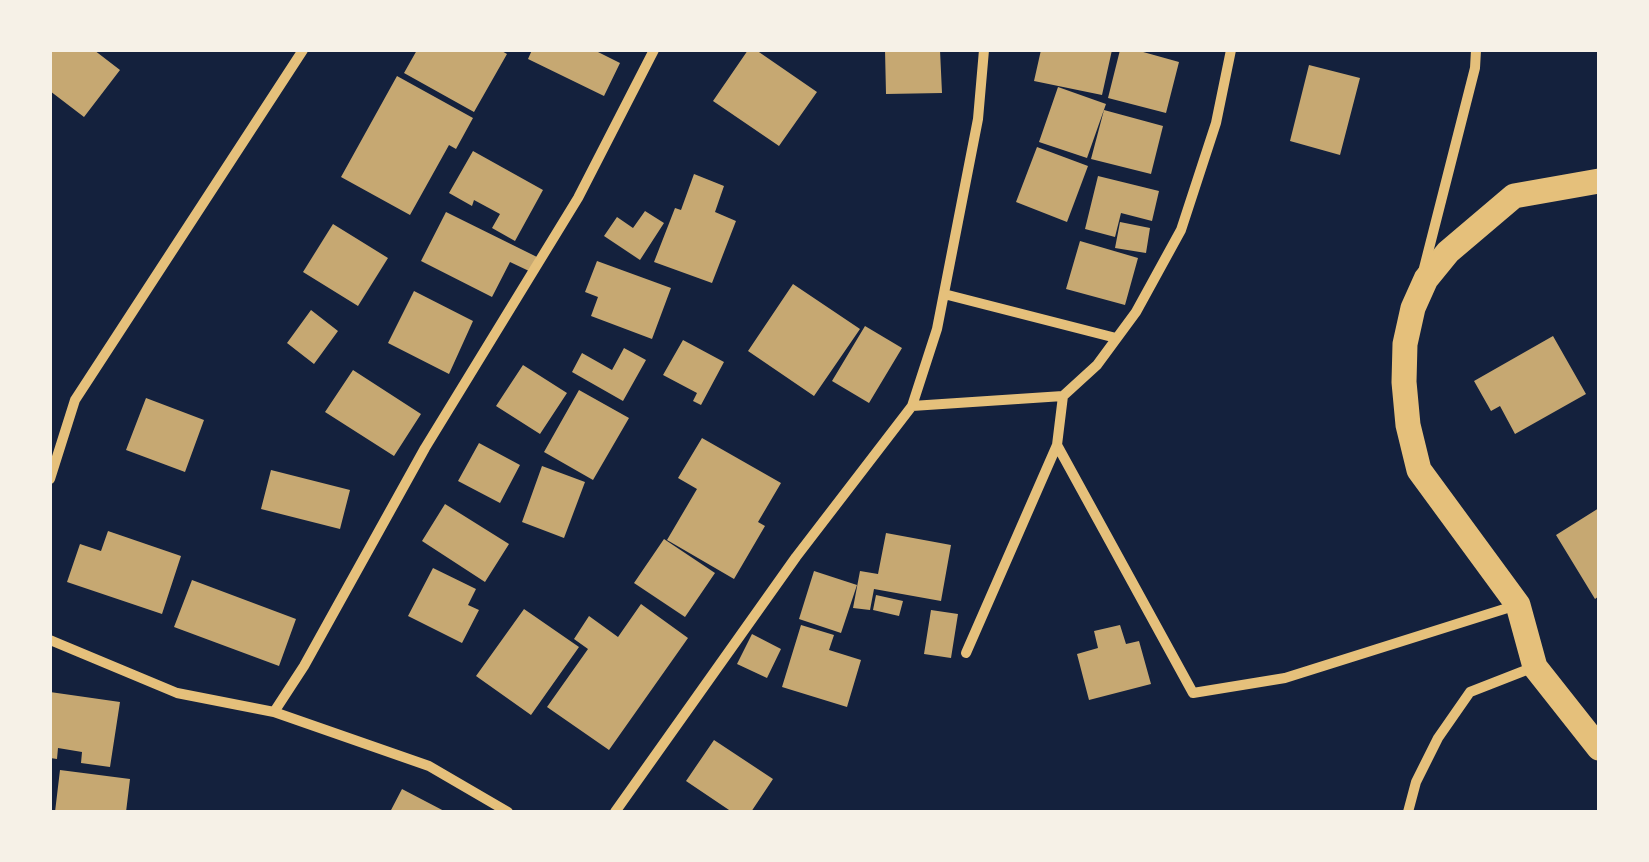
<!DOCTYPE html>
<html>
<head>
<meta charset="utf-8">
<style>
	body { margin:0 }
	#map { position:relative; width:1649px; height:862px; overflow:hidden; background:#14213d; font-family:Roboto,sans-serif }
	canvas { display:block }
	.frame { position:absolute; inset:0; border:52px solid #f6f1e7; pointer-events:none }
</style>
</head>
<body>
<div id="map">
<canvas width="1649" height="862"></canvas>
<div class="frame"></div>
</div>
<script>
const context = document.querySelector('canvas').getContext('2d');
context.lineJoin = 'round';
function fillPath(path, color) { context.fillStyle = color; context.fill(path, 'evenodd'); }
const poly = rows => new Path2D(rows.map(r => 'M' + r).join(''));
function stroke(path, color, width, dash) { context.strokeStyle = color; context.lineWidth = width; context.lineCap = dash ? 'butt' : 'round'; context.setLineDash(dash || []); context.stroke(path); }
const building = poly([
	[50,50,94,50,120,70,84,117,50,91],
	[417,50,500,50,507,54,474,112,404,73],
	[532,50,594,50,620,63,604,96,528,59],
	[748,50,756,50,817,92,779,146,713,101],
	[885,50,940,50,942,93,886,94],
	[1041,50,1112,50,1102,95,1034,81],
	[1120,50,1136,50,1179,62,1166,113,1108,98],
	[1309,65,1360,78,1340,155,1290,141],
	[397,76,473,118,456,149,449,145,410,215,341,177],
	[1058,87,1106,104,1087,158,1039,142],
	[1104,110,1163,126,1151,174,1091,159],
	[1037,147,1088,166,1067,222,1016,202],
	[473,151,543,190,515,241,492,228,500,214,474,200,472,206,449,193],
	[694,174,724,186,715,212,736,221,712,283,654,262,675,208,681,210],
	[1098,176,1159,191,1152,221,1121,213,1115,237,1085,229],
	[645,211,664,223,640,260,604,236,617,217,633,228],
	[446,212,537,257,529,271,510,262,492,297,421,261],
	[1120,222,1150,228,1146,253,1115,248],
	[333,224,388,258,358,306,303,272],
	[1080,241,1138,258,1125,305,1066,289],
	[597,261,671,288,652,339,591,316,598,297,585,292],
	[793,284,860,329,814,396,748,351],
	[414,291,473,321,449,374,388,343],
	[311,310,338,331,314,364,287,343],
	[865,326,902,348,869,403,832,381],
	[1553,336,1586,394,1515,434,1500,406,1491,411,1474,381],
	[683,340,724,362,701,405,693,401,697,393,663,375],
	[624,348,646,360,623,401,572,372,582,353,612,370],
	[523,365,567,393,540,434,496,406],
	[353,370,421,414,394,456,325,412],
	[579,390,629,418,593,480,544,452],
	[146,398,204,420,185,472,126,450],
	[702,438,781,483,758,522,765,526,734,579,667,540,697,489,678,478],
	[479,443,520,465,500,503,458,481],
	[542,466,585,482,564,538,522,522],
	[271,470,350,490,340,529,261,509],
	[445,504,509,544,485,582,422,541],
	[1599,508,1599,596,1595,599,1556,535],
	[108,531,181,556,162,614,67,582,80,544,101,551],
	[886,533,951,545,941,601,874,589,870,610,853,608,860,571,878,574],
	[664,539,715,573,685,617,634,583],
	[433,568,476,589,468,605,479,610,462,643,408,616],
	[814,571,857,585,841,633,799,619],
	[192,580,296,619,279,666,174,627],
	[876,595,903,601,899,616,873,610],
	[641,604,688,638,609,750,547,707,588,649,574,639,589,616,618,637],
	[524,609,579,647,531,715,476,676],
	[931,610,958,614,951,658,924,654],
	[801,625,834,635,829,650,861,660,847,707,782,687],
	[1120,625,1126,644,1139,641,1151,684,1089,700,1077,654,1098,648,1094,631],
	[752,634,781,649,767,678,737,664],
	[50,692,120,702,110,767,81,763,82,752,58,748,57,759,50,758],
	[714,740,773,779,751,812,732,812,686,781],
	[60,770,130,779,126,812,55,812],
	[402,789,446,812,390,812]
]);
const minor = poly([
	[1423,272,1475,68,1476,50],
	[944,294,1116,338],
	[1063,396,1057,445,1193,693,1285,678,1517,605],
	[912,406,1063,396,1097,365,1136,312,1181,230,1216,123,1231,50],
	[50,479,75,400,303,50],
	[50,640,177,693,274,712,429,766,508,812],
	[966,653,1057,445],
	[274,712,304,666,425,448,578,198,654,50],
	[615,812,796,557,912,406,937,329,978,119,984,50],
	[1408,812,1416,782,1438,738,1470,692,1534,667]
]);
const primary = poly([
	[1599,181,1514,196,1448,252,1426,279,1413,308,1405,344,1404,382,1408,425,1419,470,1518,605,1535,667,1599,748]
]);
fillPath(building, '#c6a872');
stroke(minor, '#e5c07b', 10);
stroke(primary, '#e5c07b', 25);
</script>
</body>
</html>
